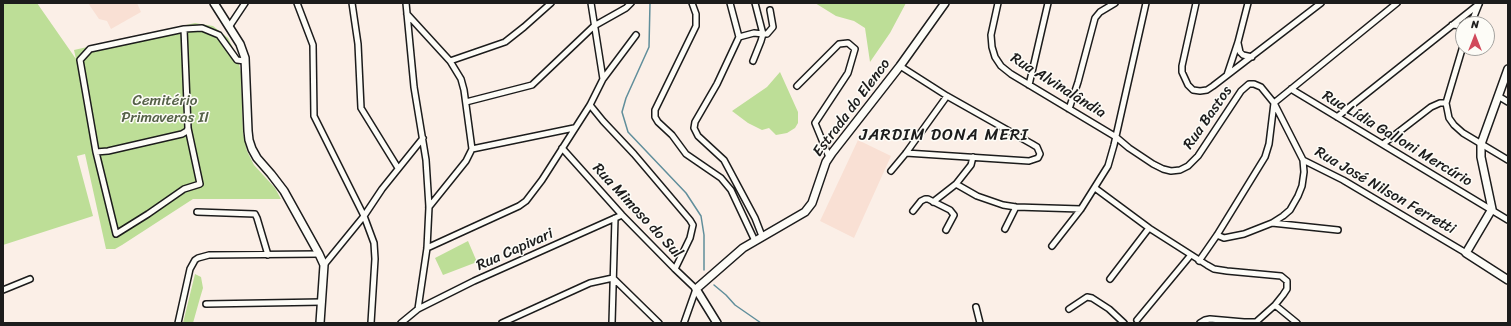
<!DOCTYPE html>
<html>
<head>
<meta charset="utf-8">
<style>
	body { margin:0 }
	#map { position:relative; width:1511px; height:326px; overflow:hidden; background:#fbefe7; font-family:Sriracha,sans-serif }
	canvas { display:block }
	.frame { position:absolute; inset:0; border:4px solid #1c1c1c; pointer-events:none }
	.north { position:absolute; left:1455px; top:16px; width:40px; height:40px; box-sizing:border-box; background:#fdfcf7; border:1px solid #a3a29f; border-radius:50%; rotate:0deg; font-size:11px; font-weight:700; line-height:16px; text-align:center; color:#1c1c1c }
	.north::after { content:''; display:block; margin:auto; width:14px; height:18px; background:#d1495b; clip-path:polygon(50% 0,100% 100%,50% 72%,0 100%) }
</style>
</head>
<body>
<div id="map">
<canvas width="1511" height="326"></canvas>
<div class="frame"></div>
<div class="north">N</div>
</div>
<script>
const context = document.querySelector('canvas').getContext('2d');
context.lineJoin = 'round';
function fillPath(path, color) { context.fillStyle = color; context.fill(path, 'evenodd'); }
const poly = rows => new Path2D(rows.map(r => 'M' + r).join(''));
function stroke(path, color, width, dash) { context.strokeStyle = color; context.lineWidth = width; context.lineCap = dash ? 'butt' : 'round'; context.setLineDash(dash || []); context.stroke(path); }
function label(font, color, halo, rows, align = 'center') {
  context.font = font + ' Sriracha,sans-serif'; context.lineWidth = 3; context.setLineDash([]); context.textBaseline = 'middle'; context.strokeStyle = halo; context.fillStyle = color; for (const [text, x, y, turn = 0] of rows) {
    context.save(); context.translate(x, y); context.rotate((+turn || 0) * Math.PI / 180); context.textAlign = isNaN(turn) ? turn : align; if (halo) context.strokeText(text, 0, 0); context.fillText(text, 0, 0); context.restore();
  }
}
const built = poly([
	[88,3,137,3,141,12,111,29,107,21,99,19],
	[858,140,891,156,854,238,820,221]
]);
const green = poly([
	[3,3,37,3,76,59,74,50,195,23,213,26,228,38,237,56,241,72,243,133,247,151,254,165,275,188,281,199,193,199,122,245,115,249,106,249,85,154,77,156,93,216,3,245],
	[815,3,906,3,890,33,870,62,865,28,854,21,836,16],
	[780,72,798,112,798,123,795,128,787,133,776,135,769,128,762,130,748,123,732,111,767,87],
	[468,241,477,262,443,275,435,258],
	[195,274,201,277,203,288,200,298,193,323,183,323]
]);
const stream = poly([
	[650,3,649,47,626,98,622,112,628,132,686,193,701,216,704,235,704,270],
	[714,285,726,295,735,305,761,323]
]);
const street = poly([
	[297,3,313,45,314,116,364,216,374,243,375,259,371,323],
	[352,3,358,44,361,108,398,168],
	[406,3,414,87,426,160,429,207,427,248,418,309],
	[692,3,696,14,696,26,655,110,655,117,658,122,672,135,686,154,721,178,731,190,755,241],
	[730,3,739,37],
	[755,3,763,34,754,33,739,37,717,84,695,122,694,128,698,136,724,160,755,218,762,236],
	[998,3,991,35,992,47,995,57,1001,66,1011,74,1116,137,1129,148,1153,164,1163,169,1171,171,1180,170,1188,166,1198,156,1241,91,1249,84,1254,84,1261,87,1274,103,1303,160,1343,180,1466,253],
	[1196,3,1182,66,1182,72,1188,85,1193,90,1200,91,1207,90,1213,86,1321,3],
	[407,14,450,61,461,79,464,90,472,149,466,161,429,207],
	[1471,24,1479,4],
	[1452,25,1463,26],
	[229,27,245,3],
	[1238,43,1240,52,1243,55,1252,57],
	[1463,46,1446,103,1449,118,1454,125,1463,133,1508,160],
	[450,61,505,42,524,27,551,3],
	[753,61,761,41,763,34,767,34,773,27,770,10],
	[900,66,947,96,1032,144,1037,147,1040,154,1038,158,1029,161,906,153],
	[1227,75,1238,42,1248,3],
	[603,79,636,35],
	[1029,85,1048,3],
	[797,86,839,44,848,43,855,49,848,73,815,123,829,157],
	[1291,89,1508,220],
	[1498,96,1508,102],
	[466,102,532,85,594,26,626,8,631,3],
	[1274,103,1397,3],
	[590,105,603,121,634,154,690,220,693,225,690,238,675,269],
	[1069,109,1078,82,1095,18,1100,12,1115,3],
	[1337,117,1479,4],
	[188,128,187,131,182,134,108,151,96,152,80,60,90,49,184,29,202,28,219,35,237,60,245,61],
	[1383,144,1431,107,1440,103,1446,103],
	[562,148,622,215,675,269,696,289,684,323],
	[472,149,574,128],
	[96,152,116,234,148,214,184,189,200,184,188,128,184,29],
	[891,171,906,153,947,96],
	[956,184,977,196,1003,205,1016,207,1081,209],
	[1095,188,1149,228,1207,265,1214,269,1227,271,1281,276,1287,281,1287,289,1283,295,1275,305,1256,322,1244,322,1210,319,1205,320,1200,323],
	[933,202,956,184,971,165,973,157],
	[913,211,921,201,925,199,928,199,950,210,954,215,946,230],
	[197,212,255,214,257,218,268,255],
	[1272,223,1338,230],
	[1005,229,1016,207],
	[1217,235,1224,238,1244,234,1272,223,1283,216,1290,210,1298,196,1302,186,1304,172,1303,160],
	[1052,246,1081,209,1108,166,1114,145,1146,3],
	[427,248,519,206,526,201,542,180,590,105,603,79,591,3],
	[1199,261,1217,235,1265,157,1269,144,1274,103],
	[324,265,364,216,382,189,423,138],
	[1110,279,1149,228],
	[3,290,30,279],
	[206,304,322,302],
	[1275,305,1297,323],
	[976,307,980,323],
	[1069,309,1087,297,1092,298,1109,309,1124,323],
	[1137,320,1190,256],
	[178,323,190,269,195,260,198,258,209,255,319,254],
	[401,323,418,309,474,281,622,215],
	[502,323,590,283,613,278,659,323],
	[612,323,615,218]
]);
const secondary = poly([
	[214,3,240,44,245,58,248,131,249,140,252,149,257,158,271,174,284,191,319,254,324,265,320,323],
	[1508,69,1481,144,1481,157,1492,209,1466,253,1508,280],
	[717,323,696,289,743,248,805,212,812,203,826,162,832,153,900,66,945,3]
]);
const streetNames = [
	["Rua Alvinalândia",1058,86,32],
	["Estrada do Elenco",852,108,-53],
	["Rua Bastos",1208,118,-55],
	["Rua Lídia Galloni Mercúrio",1397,139,31],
	["Rua José Nilson Ferretti",1385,191,30],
	["Rua Mimoso do Sul",637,211,47],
	["Rua Capivari",515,250,-24]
];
const parkNames = [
	["Cemitério",165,101],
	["Primaveras II",165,118]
];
const quarterNames = [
	["JARDIM DONA MERI",944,136]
];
fillPath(built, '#f9e0d4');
fillPath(green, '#bdde97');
stroke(stream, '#608e9b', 1.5);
stroke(street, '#1c1c1c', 8);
stroke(secondary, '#1c1c1c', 10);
stroke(street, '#fdfcf7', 5);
stroke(secondary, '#fdfcf7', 7);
label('15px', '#1c1c1c', '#fdfcf7', streetNames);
label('15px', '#546047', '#fdfcf7', parkNames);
context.letterSpacing = '1px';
label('17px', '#1c1c1c', '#fdfcf7', quarterNames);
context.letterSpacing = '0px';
</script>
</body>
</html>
